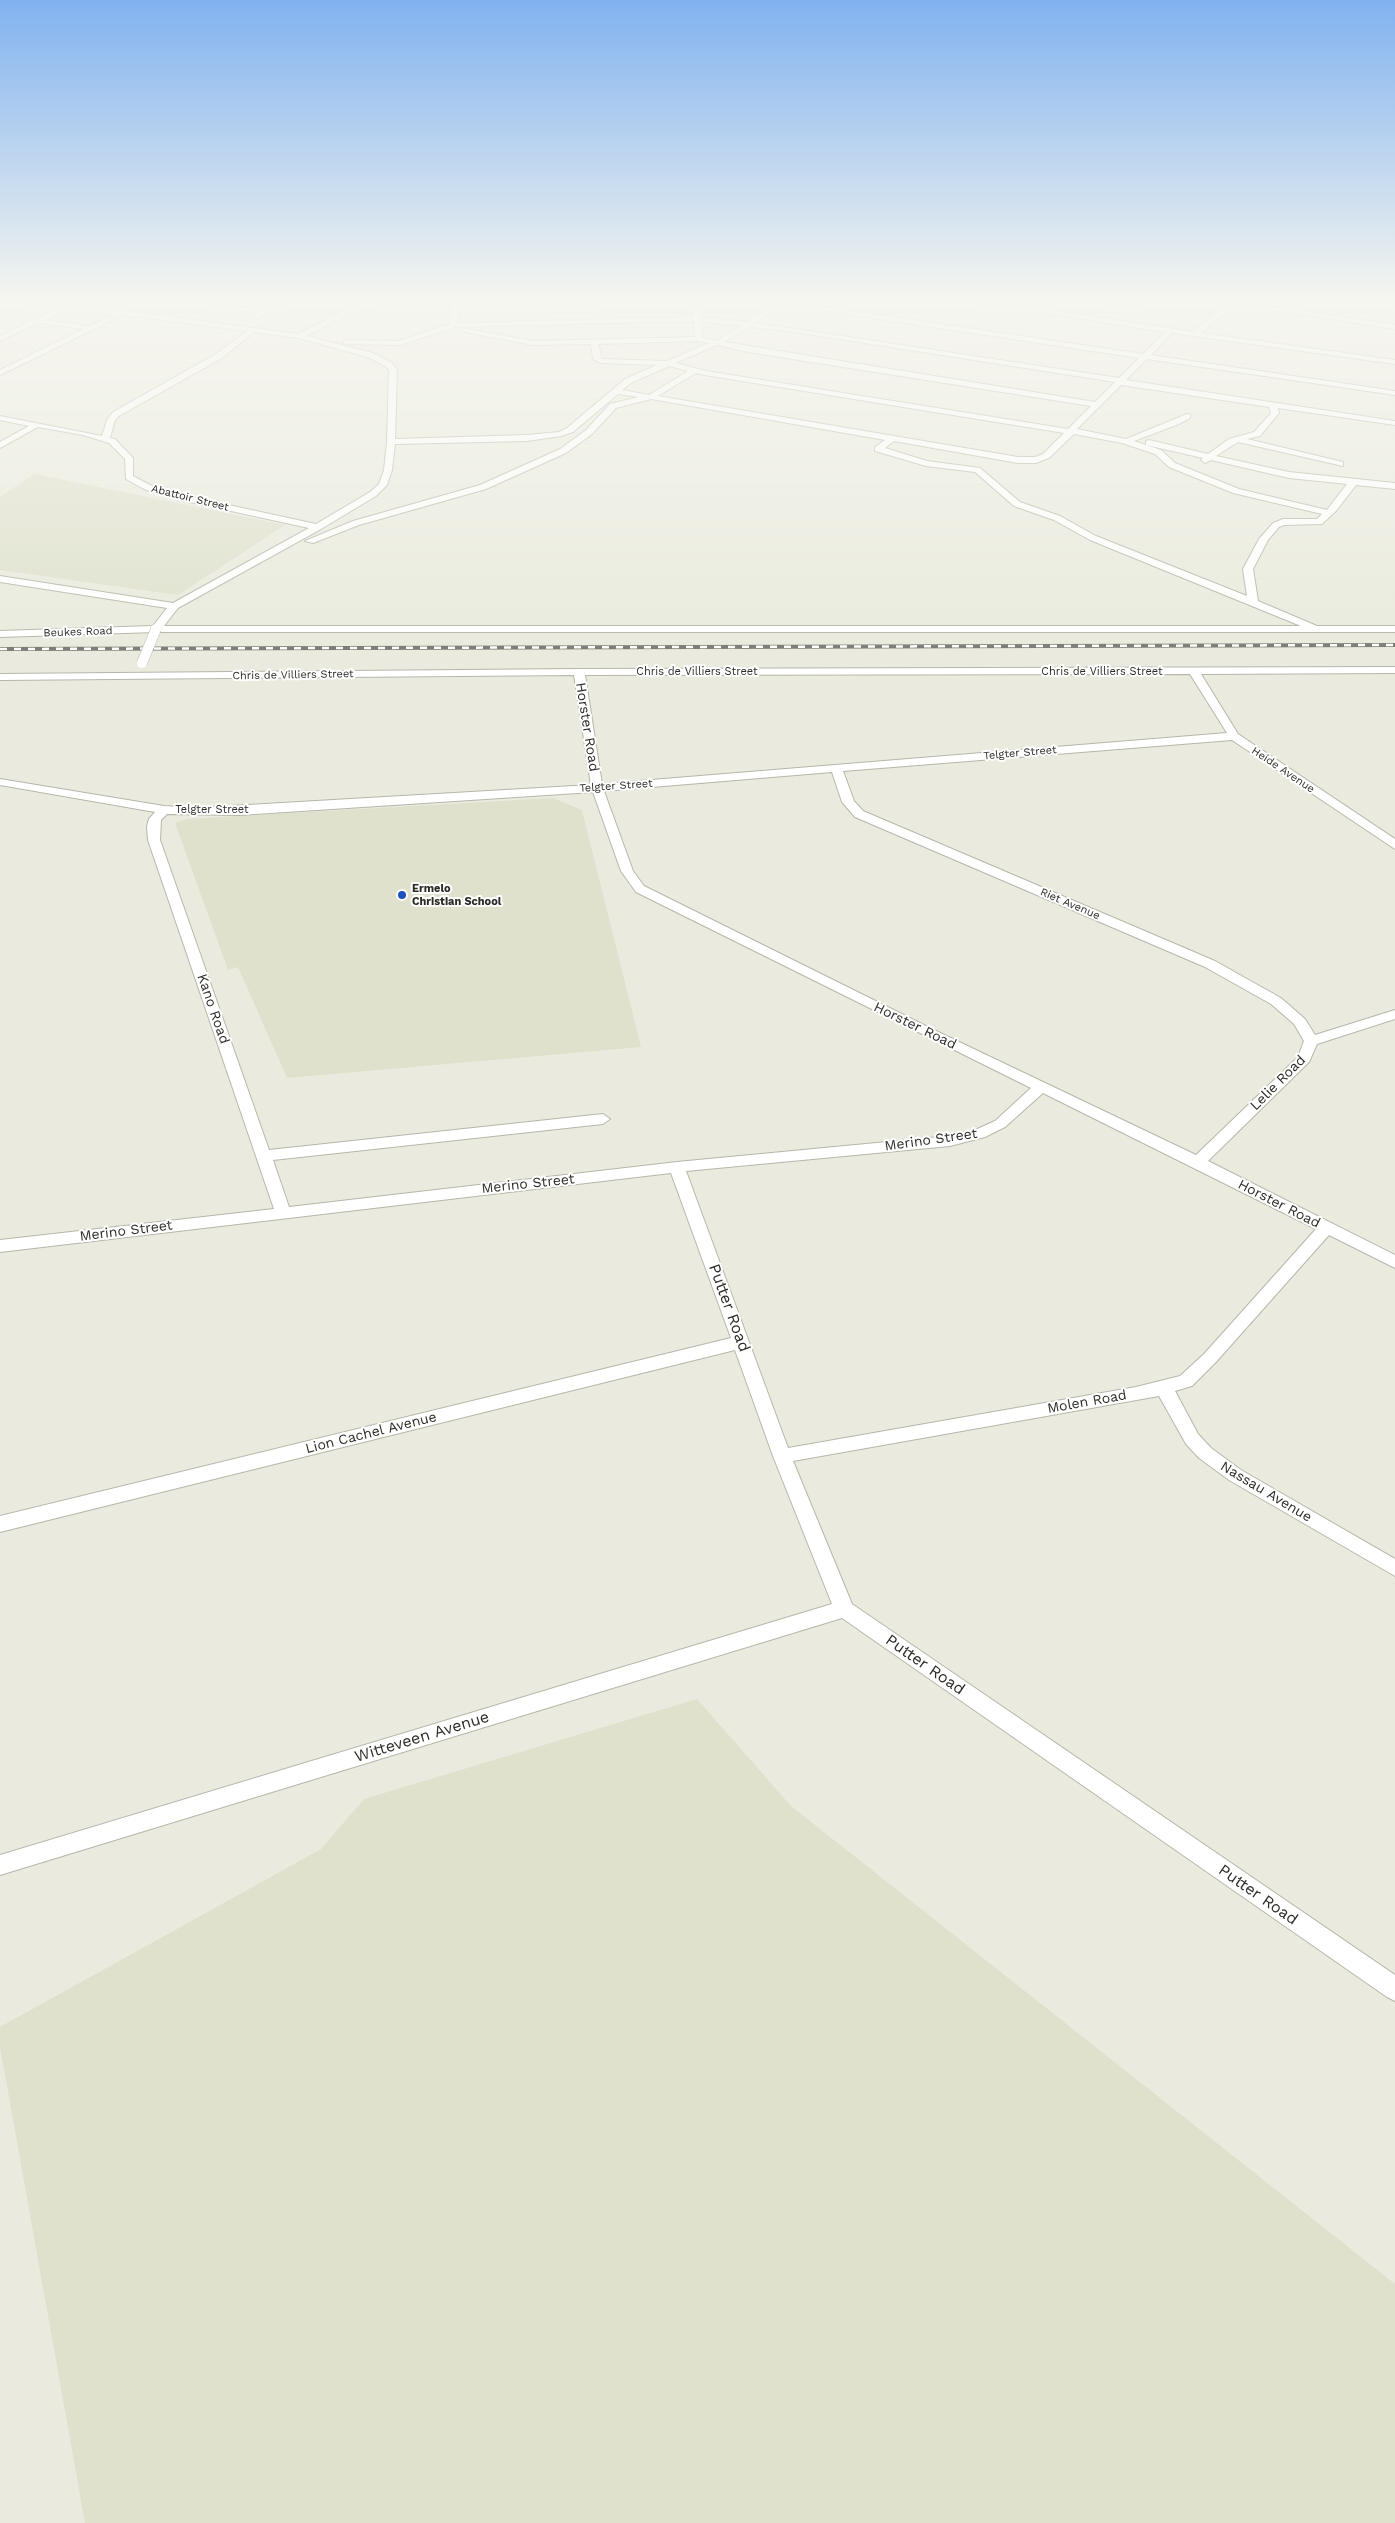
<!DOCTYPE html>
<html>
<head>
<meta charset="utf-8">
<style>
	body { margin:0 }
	canvas { display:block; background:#eaebde }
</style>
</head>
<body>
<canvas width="1395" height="2523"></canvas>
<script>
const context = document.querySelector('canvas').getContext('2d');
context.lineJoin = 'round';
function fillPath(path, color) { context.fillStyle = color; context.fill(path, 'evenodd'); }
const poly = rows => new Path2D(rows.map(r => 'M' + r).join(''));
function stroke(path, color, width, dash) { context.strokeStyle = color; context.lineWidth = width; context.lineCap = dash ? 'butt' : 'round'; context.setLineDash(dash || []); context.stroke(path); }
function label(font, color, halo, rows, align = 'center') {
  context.font = font + ' "Work Sans",sans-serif'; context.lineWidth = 4; context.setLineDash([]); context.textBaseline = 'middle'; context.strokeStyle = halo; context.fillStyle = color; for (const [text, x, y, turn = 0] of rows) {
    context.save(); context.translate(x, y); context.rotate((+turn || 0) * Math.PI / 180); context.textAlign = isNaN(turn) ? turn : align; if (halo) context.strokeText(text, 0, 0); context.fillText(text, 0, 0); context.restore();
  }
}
const built = poly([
	[34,474,285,525,178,595,0,570,0,497],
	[553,798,582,810,641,1047,287,1078,238,967,228,970,175,823,187,819],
	[697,1699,791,1806,1395,2284,1395,2523,85,2523,0,2047,0,2027,321,1849,364,1799]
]);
const minor = poly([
	[3,298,70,303,298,334,366,300,370,302,368,304,698,298,700,317,748,322,778,300,1143,354,1165,332,948,298,964,298,1029,307,1039,298,1046,298,1036,308,1194,332,1227,303,1203,298,1229,299,1236,298,1237,301,1395,325,1395,329,1234,304,1202,333,1395,360,1395,364,1172,333,1151,355,1395,391,1395,395,1147,359,1126,380,1395,421,1395,425,1278,408,1279,413,1260,436,1247,439,1343,462,1343,466,1238,442,1216,456,1289,472,1395,483,1395,489,1356,485,1336,511,1322,524,1284,525,1279,527,1268,540,1253,569,1258,601,1317,626,1395,626,1395,632,156,632,0,637,0,631,153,626,167,608,0,582,0,576,173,603,309,528,185,501,144,489,126,479,125,459,109,443,83,435,38,427,0,448,0,442,29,426,0,420,0,416,102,436,107,420,113,412,216,354,247,331,123,315,0,375,0,370,83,329,38,323,0,341,0,336,60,307,6,300,3,298],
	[692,301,693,317,458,323,459,306,692,301],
	[779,304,1139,358,1119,378,756,323,779,304],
	[452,306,450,324,399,341,346,340,342,342,346,344,400,345,455,327,694,321,695,337,533,341,462,328,465,332,533,345,591,344,593,359,601,363,657,365,625,379,567,428,559,432,527,435,395,439,397,370,391,362,373,353,306,336,359,308,452,306],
	[69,308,114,314,90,326,45,320,69,308],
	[701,322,742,326,716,341,703,338,701,322],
	[750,327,781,330,1115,382,1095,402,724,342,750,327],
	[254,332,299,338,367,357,385,366,389,370,387,442,384,470,379,484,370,492,316,524,187,496,150,485,133,476,133,458,115,439,110,438,115,420,119,416,222,358,254,332],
	[699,341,709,343,667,361,602,359,598,344,699,341],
	[717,345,748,352,1091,406,1068,429,706,371,675,363,717,345],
	[669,366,688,371,649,395,622,390,631,383,669,366],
	[696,373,705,375,1064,433,1043,454,1035,457,1018,457,658,396,696,373],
	[1121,385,1269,407,1271,413,1254,432,1229,439,1208,454,1149,440,1146,441,1146,445,1203,458,1201,460,1205,463,1211,460,1289,478,1347,484,1327,510,1239,489,1175,463,1161,450,1134,441,1179,424,1190,418,1190,414,1187,414,1126,439,1077,429,1121,385],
	[618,394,639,397,610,404,586,430,560,449,480,485,353,521,305,541,313,543,359,525,486,489,566,453,592,434,616,408,651,399,885,440,875,447,875,451,926,466,975,472,1014,506,1054,520,1090,540,1301,626,164,626,178,608,321,529,376,496,387,485,392,470,395,444,527,441,561,436,573,432,618,394],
	[1074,434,1122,443,1155,454,1169,467,1233,493,1322,514,1317,519,1283,519,1273,523,1259,539,1243,569,1247,596,1096,536,1060,516,1020,502,980,468,927,461,885,448,894,441,1018,463,1036,463,1049,458,1074,434],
	[218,298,226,298,218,304,264,310,286,298,295,298,256,319,252,317,258,313,209,306,209,304,218,298],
	[1068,298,1136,302,1141,298,1149,298,1137,306,1068,298],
	[1370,298,1395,298,1395,301,1374,300,1370,298],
	[1395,667,1395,673,1201,674,1238,734,1395,839,1395,849,1232,740,843,771,854,801,863,811,1215,961,1281,998,1305,1019,1315,1035,1395,1010,1395,1019,1317,1044,1309,1062,1208,1161,1395,1255,1395,1268,1329,1235,1216,1362,1192,1386,1175,1391,1198,1434,1211,1448,1241,1470,1395,1559,1395,1576,1229,1480,1199,1458,1186,1444,1159,1396,793,1461,852,1604,1395,1975,1395,2001,1387,1997,842,1618,0,1875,0,1855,832,1604,773,1456,735,1350,0,1532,0,1516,731,1338,671,1173,0,1252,0,1240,274,1209,148,840,147,826,149,819,155,812,0,785,0,779,164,806,196,808,591,785,574,675,0,680,0,674,579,669,1395,667],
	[1190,674,1227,733,602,784,585,675,1190,674],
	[832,772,842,802,855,817,1205,967,1271,1004,1294,1024,1304,1041,1298,1057,1196,1155,934,1030,644,886,633,871,604,791,832,772],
	[593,792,621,871,636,892,1031,1088,995,1121,975,1130,950,1136,677,1162,289,1207,273,1160,603,1124,610,1119,603,1114,269,1150,160,840,161,820,167,814,240,815,593,792],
	[1043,1093,1316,1229,1204,1354,1180,1376,1136,1387,788,1448,686,1171,950,1146,985,1137,1005,1127,1043,1093]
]);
const rail = poly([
	[0,649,1395,645]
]);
const minorBridge = poly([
	[142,663,156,629]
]);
const markers = [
	[402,895,5,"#1c52bf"]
];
const farStreetnames = [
	["Abattoir Street",190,498,14],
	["Beukes Road",78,632,-2],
	["Chris de Villiers Street",697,672],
	["Chris de Villiers Street",1102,672],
	["Chris de Villiers Street",293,675,-1],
	["Telgter Street",1020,753,-5],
	["Heide Avenue",1283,770,34],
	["Telgter Street",616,786,-4],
	["Telgter Street",212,810],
	["Riet Avenue",1070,904,23]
];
const farPoinames = [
	["Ermelo",412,889],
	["Christian School",412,902]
];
const streetNames = [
	["Horster Road",587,727,81],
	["Kano Road",213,1009,71],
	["Horster Road",915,1026,26],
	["Lelie Road",1278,1083,-45],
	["Merino Street",931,1140,-8],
	["Merino Street",528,1184,-6],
	["Horster Road",1279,1204,27],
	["Merino Street",126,1231,-7],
	["Molen Road",1087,1402,-10],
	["Lion Cachel Avenue",371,1433,-14],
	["Nassau Avenue",1266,1492,31]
];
const nearStreetnames = [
	["Putter Road",729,1308,70],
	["Putter Road",925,1665,35],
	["Witteveen Avenue",422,1737,-17],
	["Putter Road",1258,1895,35]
];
fillPath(built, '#dfe1cd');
stroke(minor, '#b6b7aa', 2);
fillPath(minor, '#fff');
stroke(rail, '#7c7d75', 4);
stroke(rail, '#fff', 2.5, [7]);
stroke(minorBridge, '#b6b7aa', 11, []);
stroke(minorBridge, '#fff', 10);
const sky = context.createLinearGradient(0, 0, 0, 651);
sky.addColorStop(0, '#81b2f0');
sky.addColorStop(0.46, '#f6f6f0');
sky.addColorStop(1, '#f6f6f000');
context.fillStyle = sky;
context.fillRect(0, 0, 1395, 651);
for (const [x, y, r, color] of markers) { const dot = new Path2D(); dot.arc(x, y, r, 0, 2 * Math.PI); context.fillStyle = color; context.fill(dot); stroke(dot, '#fff', 2); }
label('11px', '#2b2c27', '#fff', farStreetnames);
label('bold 11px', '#2b2c27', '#fff', farPoinames, 'left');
label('14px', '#2b2c27', '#fff', streetNames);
label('16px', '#2b2c27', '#fff', nearStreetnames);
</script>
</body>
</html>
